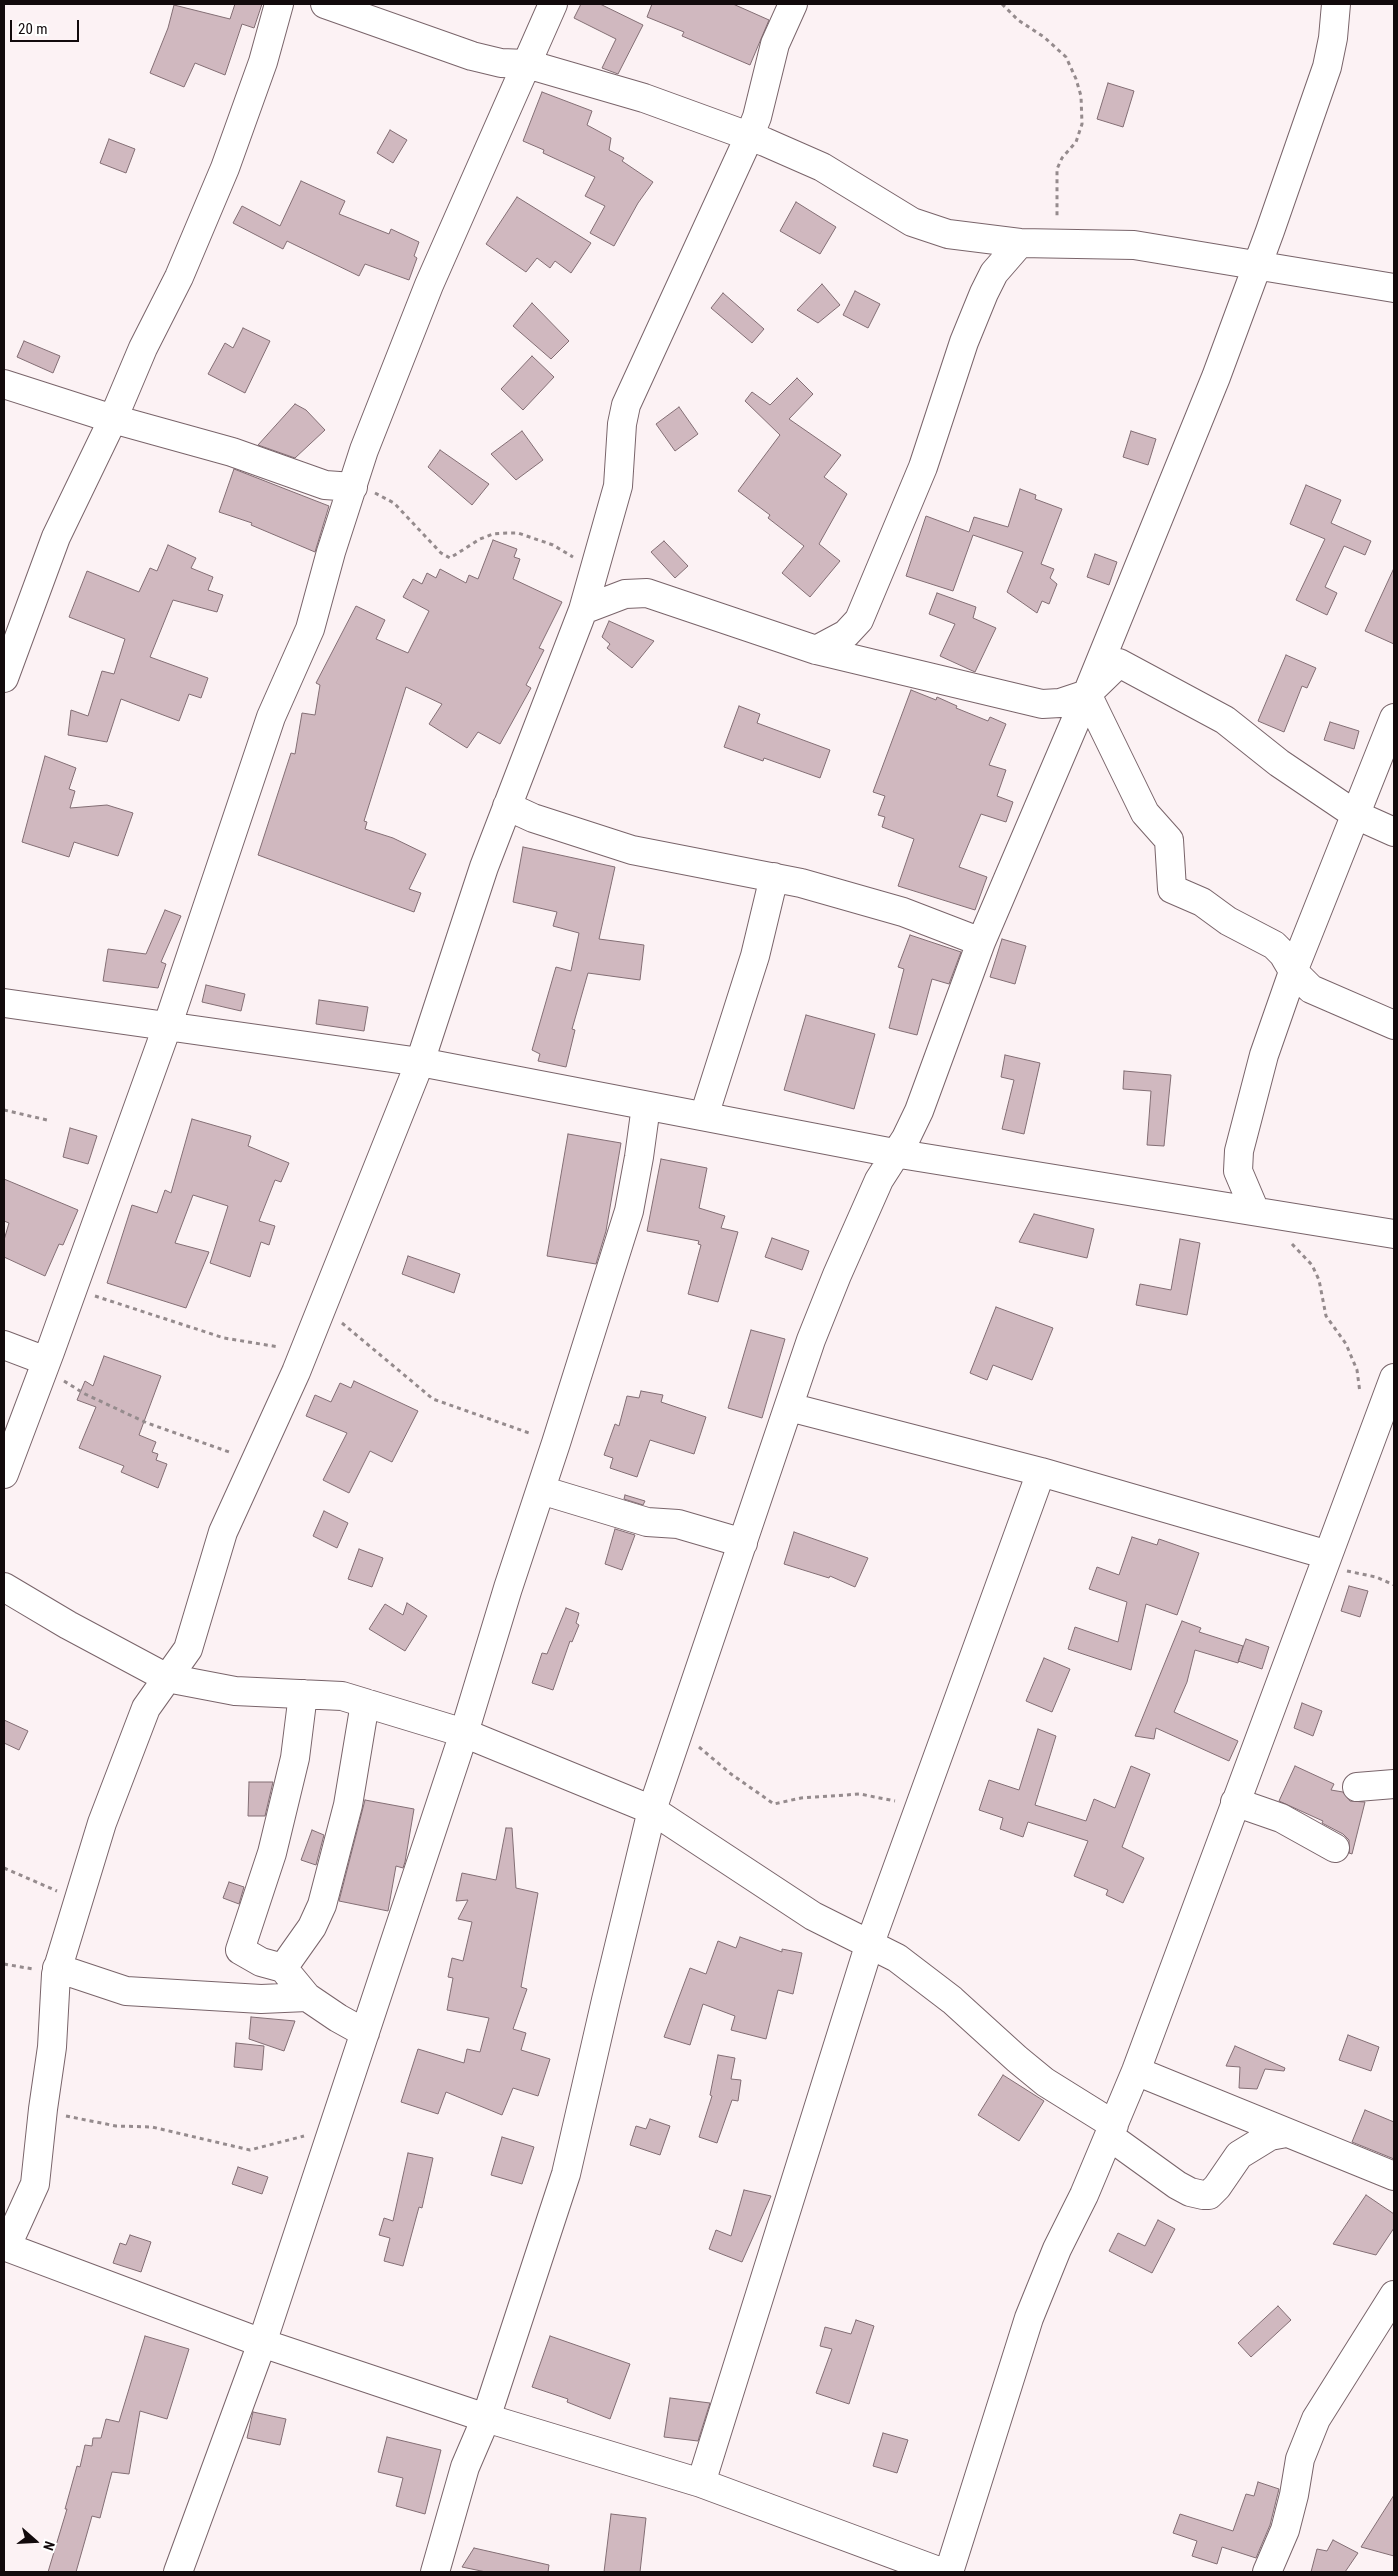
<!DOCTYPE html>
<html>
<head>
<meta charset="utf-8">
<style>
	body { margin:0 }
	#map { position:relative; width:1398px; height:2576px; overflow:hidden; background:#fcf2f4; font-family:"Roboto Condensed",sans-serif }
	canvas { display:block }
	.frame { position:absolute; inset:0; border:5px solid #120a0c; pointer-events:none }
	.north { position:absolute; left:10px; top:2516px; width:50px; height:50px; -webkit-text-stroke:4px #fff; paint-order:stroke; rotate:109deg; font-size:14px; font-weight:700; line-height:20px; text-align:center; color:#120a0c }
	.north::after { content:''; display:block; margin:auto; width:18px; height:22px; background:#120a0c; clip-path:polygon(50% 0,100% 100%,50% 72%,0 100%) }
	.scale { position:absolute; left:10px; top:20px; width:69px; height:22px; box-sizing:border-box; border:2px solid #120a0c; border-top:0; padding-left:6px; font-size:15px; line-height:18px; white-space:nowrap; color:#120a0c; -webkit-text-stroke:4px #fff; paint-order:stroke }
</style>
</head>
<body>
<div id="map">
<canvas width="1398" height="2576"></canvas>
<div class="frame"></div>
<div class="north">N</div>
<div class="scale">20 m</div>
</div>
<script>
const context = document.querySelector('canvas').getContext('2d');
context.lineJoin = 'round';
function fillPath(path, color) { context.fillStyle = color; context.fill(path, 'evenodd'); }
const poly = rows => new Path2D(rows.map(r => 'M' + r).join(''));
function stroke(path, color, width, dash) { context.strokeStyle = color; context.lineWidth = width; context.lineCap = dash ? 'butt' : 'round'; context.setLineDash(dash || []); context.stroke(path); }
const building = poly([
	[235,4,262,4,254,28,242,24,225,75,195,63,184,87,150,73,168,28,174,5,230,19,235,4],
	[581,4,600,4,643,25,618,74,602,68,616,39,574,18,581,4],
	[652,4,733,4,769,20,750,65,682,36,684,32,647,17,652,4],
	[1108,83,1134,91,1123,127,1097,119,1108,83],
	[542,92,592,111,587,125,611,138,609,150,624,158,622,161,653,182,638,203,614,246,590,233,605,206,585,196,595,177,543,153,544,150,523,141,542,92],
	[390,130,407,140,393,163,377,153,390,130],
	[109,139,135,149,126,173,100,163,109,139],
	[301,181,345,201,339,214,389,234,391,229,419,242,414,256,417,258,409,280,365,264,359,276,287,241,283,249,233,223,242,206,280,226,301,181],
	[517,197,591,243,571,273,555,261,550,268,537,258,526,272,486,244,517,197],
	[796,202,836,227,820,254,780,231,796,202],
	[822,284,840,305,818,323,797,310,822,284],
	[855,291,880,304,868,328,843,315,855,291],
	[723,293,764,329,752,343,711,308,723,293],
	[532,303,569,341,551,359,513,326,532,303],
	[243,328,270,341,245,393,208,374,225,343,233,348,243,328],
	[24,341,60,356,53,373,17,357,24,341],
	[532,356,554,377,523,410,501,389,532,356],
	[797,378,813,394,789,419,841,455,824,477,847,494,819,544,840,561,810,597,782,573,804,546,768,518,770,515,738,491,780,435,745,401,752,392,770,405,797,378],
	[295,404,306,410,325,430,295,458,258,445,295,404],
	[679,407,698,434,675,451,656,424,679,407],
	[522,431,543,460,516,480,491,454,522,431],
	[1131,431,1156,439,1148,465,1123,457,1131,431],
	[440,450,489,484,472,505,428,467,440,450],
	[234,469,329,506,315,552,251,525,252,523,219,512,234,469],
	[1306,485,1341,500,1331,523,1371,541,1365,555,1344,546,1325,587,1337,593,1327,615,1296,600,1325,539,1290,524,1306,485],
	[1020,489,1036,495,1035,499,1062,509,1041,564,1054,569,1050,578,1057,584,1049,604,1042,601,1037,613,1007,592,1023,552,973,535,953,591,906,576,926,516,969,532,974,517,1008,527,1020,489],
	[493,540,517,549,514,557,520,559,513,579,562,602,539,648,544,650,526,685,531,688,500,744,478,732,467,748,429,724,442,704,406,687,364,821,367,822,365,829,393,838,426,854,409,889,421,893,414,912,258,855,291,753,295,754,302,713,315,715,320,685,316,683,356,606,385,620,376,639,408,653,429,611,403,597,413,579,422,584,427,573,436,578,440,569,466,583,469,575,478,579,493,540],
	[664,541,688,566,675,578,651,552,664,541],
	[168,545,196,558,191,568,213,577,208,590,223,595,217,612,173,600,150,657,208,678,201,698,189,694,179,721,121,699,107,742,68,735,71,710,88,716,102,671,114,674,125,639,69,617,87,571,139,592,150,568,157,571,168,545],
	[1095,554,1117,562,1109,585,1087,577,1095,554],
	[1394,568,1394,644,1365,631,1394,568],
	[937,593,976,607,973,618,996,628,975,672,940,656,955,624,929,614,937,593],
	[609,621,654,641,632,668,607,648,610,644,602,637,609,621],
	[1286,655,1316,668,1307,688,1302,686,1284,732,1258,721,1286,655],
	[911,690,936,700,937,697,957,706,956,708,988,721,990,717,1006,724,989,765,1006,770,997,796,1013,802,1006,822,981,814,959,867,987,877,975,910,898,886,914,839,882,827,885,817,878,815,885,796,873,792,911,690],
	[739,706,760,714,757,723,830,750,820,778,764,758,763,761,724,747,739,706],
	[1330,722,1359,731,1354,749,1324,740,1330,722],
	[45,756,76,768,69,789,75,791,70,808,107,805,133,813,118,856,74,842,69,857,22,842,45,756],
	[523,847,615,867,599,939,644,945,640,980,588,973,572,1029,575,1030,566,1067,538,1061,540,1054,532,1050,556,967,571,971,579,933,553,926,557,912,513,902,523,847],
	[165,910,181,916,161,962,166,964,158,988,103,981,108,949,146,954,165,910],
	[910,935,961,952,949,984,932,979,917,1035,889,1028,904,969,898,967,910,935],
	[1002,939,1026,946,1015,984,990,977,1002,939],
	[206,985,245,994,241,1011,202,1002,206,985],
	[319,1000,368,1007,364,1031,316,1024,319,1000],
	[806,1015,875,1034,854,1109,784,1090,806,1015],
	[1005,1055,1040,1063,1024,1134,1002,1129,1014,1080,1001,1077,1005,1055],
	[1124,1071,1171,1075,1164,1146,1147,1145,1151,1091,1123,1089,1124,1071],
	[192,1119,251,1136,248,1146,289,1163,281,1182,275,1180,259,1221,275,1226,269,1245,261,1242,250,1277,210,1263,228,1206,193,1195,175,1243,209,1252,186,1308,107,1283,132,1205,157,1213,165,1190,171,1193,192,1119],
	[70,1128,97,1136,88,1164,63,1157,70,1128],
	[568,1134,621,1143,606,1231,596,1264,547,1256,568,1134],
	[661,1159,707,1168,699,1208,725,1216,721,1228,738,1232,718,1302,688,1294,701,1245,698,1244,699,1241,647,1231,661,1159],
	[4,1179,78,1210,63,1245,59,1244,45,1276,4,1257,4,1240,9,1223,4,1221,4,1179],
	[1034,1214,1094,1229,1087,1258,1019,1242,1034,1214],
	[772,1238,809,1251,802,1270,765,1257,772,1238],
	[1180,1239,1200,1243,1187,1315,1136,1305,1140,1284,1171,1290,1180,1239],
	[408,1256,460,1274,454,1293,402,1274,408,1256],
	[996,1307,1053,1328,1032,1380,993,1365,987,1380,970,1373,996,1307],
	[751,1330,785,1339,762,1418,728,1408,751,1330],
	[104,1356,161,1376,139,1435,156,1442,152,1452,158,1454,156,1460,167,1464,158,1488,121,1472,124,1466,79,1448,96,1407,77,1400,85,1381,93,1386,104,1356],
	[354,1381,418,1411,392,1462,370,1451,349,1493,323,1480,347,1433,306,1416,315,1395,331,1402,340,1383,351,1388,354,1381],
	[641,1391,663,1395,661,1402,706,1417,694,1454,650,1440,637,1477,610,1468,613,1458,604,1455,615,1424,619,1426,627,1396,639,1398,641,1391],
	[625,1495,645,1501,643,1505,624,1499,625,1495],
	[324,1511,348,1523,337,1548,313,1536,324,1511],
	[615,1529,635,1535,622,1570,605,1564,615,1529],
	[794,1532,868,1558,855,1587,830,1576,829,1578,784,1564,794,1532],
	[1132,1537,1157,1545,1159,1539,1199,1553,1177,1615,1146,1604,1131,1670,1068,1649,1075,1627,1118,1642,1127,1602,1089,1589,1097,1567,1119,1575,1132,1537],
	[359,1549,383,1558,372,1587,348,1579,359,1549],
	[1349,1586,1368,1591,1360,1617,1341,1611,1349,1586],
	[407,1603,427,1616,405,1651,369,1629,385,1604,403,1615,407,1603],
	[566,1608,579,1613,576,1623,579,1625,572,1642,570,1641,553,1690,532,1683,542,1653,547,1654,566,1608],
	[1182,1621,1201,1628,1199,1632,1243,1646,1238,1663,1195,1650,1187,1682,1174,1712,1238,1741,1229,1761,1156,1728,1154,1739,1135,1736,1182,1621],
	[1246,1639,1269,1647,1262,1669,1238,1661,1246,1639],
	[1044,1658,1070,1669,1052,1712,1026,1701,1044,1658],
	[1302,1703,1322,1711,1313,1736,1294,1728,1302,1703],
	[4,1720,28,1731,19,1750,4,1743,4,1720],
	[1038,1729,1056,1736,1035,1805,1086,1821,1094,1799,1115,1808,1131,1766,1150,1774,1122,1847,1144,1858,1123,1903,1106,1895,1108,1890,1074,1876,1088,1841,1028,1822,1023,1837,1000,1829,1003,1818,979,1810,989,1780,1019,1790,1038,1729],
	[1295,1766,1334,1784,1331,1790,1343,1792,1350,1801,1365,1802,1352,1854,1349,1853,1349,1840,1343,1834,1322,1823,1323,1821,1279,1801,1295,1766],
	[249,1782,273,1782,265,1816,248,1816,249,1782],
	[365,1800,414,1809,405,1862,403,1868,396,1866,388,1911,339,1901,365,1800],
	[506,1828,512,1828,516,1888,538,1893,521,1987,527,1989,513,2029,526,2033,521,2050,550,2059,538,2096,513,2088,502,2115,446,2092,438,2114,401,2102,418,2049,464,2063,467,2049,480,2052,489,2018,447,2010,453,1978,448,1977,452,1958,463,1961,472,1922,458,1919,468,1900,456,1901,462,1873,496,1880,506,1828],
	[312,1830,324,1835,316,1865,301,1860,312,1830],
	[229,1882,244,1887,239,1904,223,1898,229,1882],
	[740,1937,782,1952,782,1949,802,1953,793,1994,778,1990,766,2039,731,2030,735,2016,703,2004,690,2045,664,2037,690,1968,706,1974,718,1941,736,1948,740,1937],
	[251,2017,295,2021,284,2051,249,2039,251,2017],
	[1348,2035,1379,2047,1371,2071,1339,2060,1348,2035],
	[236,2043,264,2046,262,2070,234,2067,236,2043],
	[1235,2046,1285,2068,1284,2071,1265,2069,1257,2089,1239,2088,1240,2067,1226,2066,1235,2046],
	[718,2055,735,2058,731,2079,741,2080,738,2101,732,2100,717,2143,699,2137,712,2096,710,2095,718,2055],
	[1003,2075,1044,2101,1019,2141,978,2115,1003,2075],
	[1365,2110,1394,2122,1394,2159,1352,2142,1365,2110],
	[650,2119,670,2126,660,2155,630,2145,636,2126,646,2129,650,2119],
	[502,2137,534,2147,522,2184,491,2175,502,2137],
	[408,2153,433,2158,422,2208,419,2207,403,2266,384,2261,390,2238,379,2235,384,2218,393,2221,408,2153],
	[238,2167,268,2177,262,2194,232,2184,238,2167],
	[744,2190,771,2196,742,2262,709,2249,716,2230,731,2236,744,2190],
	[1366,2195,1394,2214,1394,2228,1376,2255,1333,2244,1366,2195],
	[1158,2220,1175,2229,1152,2273,1109,2251,1118,2233,1145,2246,1158,2220],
	[130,2235,151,2242,141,2272,113,2263,120,2243,126,2245,130,2235],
	[1278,2306,1291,2320,1251,2357,1238,2343,1278,2306],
	[856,2320,874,2326,849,2404,816,2393,832,2349,820,2346,825,2327,851,2334,856,2320],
	[145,2336,189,2349,167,2419,140,2411,129,2474,112,2472,100,2518,92,2516,76,2572,48,2572,67,2509,65,2509,77,2466,80,2467,85,2445,92,2446,93,2438,101,2438,106,2419,119,2422,145,2336],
	[550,2336,630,2364,610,2419,567,2402,568,2399,532,2387,550,2336],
	[670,2398,710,2403,698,2441,664,2437,670,2398],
	[253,2412,286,2419,280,2445,247,2438,253,2412],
	[883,2433,908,2440,897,2473,873,2466,883,2433],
	[387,2437,441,2450,425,2514,396,2506,403,2478,378,2472,387,2437],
	[1258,2482,1279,2489,1270,2525,1256,2558,1222,2547,1217,2564,1192,2556,1197,2541,1173,2533,1180,2514,1233,2531,1246,2494,1254,2496,1258,2482],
	[1394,2495,1394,2556,1361,2547,1394,2495],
	[611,2514,646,2518,640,2572,604,2572,611,2514],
	[1333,2540,1358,2553,1345,2572,1311,2572,1317,2549,1327,2551,1333,2540],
	[474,2548,549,2565,548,2572,486,2572,462,2567,474,2548]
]);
const path = poly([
	[1002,4,1018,20,1044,37,1066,57,1076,79,1081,96,1082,124,1076,142,1062,158,1057,169,1057,218],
	[375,493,394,503,441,553,450,558,480,539,493,534,507,533,518,533,553,545,573,557],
	[4,1110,47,1120],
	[1292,1244,1312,1265,1319,1280,1326,1316,1346,1344,1357,1370,1360,1393],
	[95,1296,224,1338,279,1347],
	[342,1323,433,1399,532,1434],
	[64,1381,85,1394,147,1423,232,1453],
	[1347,1571,1376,1577,1394,1585],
	[699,1747,731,1774,774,1804,801,1798,860,1794,895,1801],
	[4,1868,57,1891],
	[4,1964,33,1969],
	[66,2116,116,2126,152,2127,250,2150,304,2136]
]);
const minor = poly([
	[325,4,472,56,501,63,527,64,644,98,765,142,822,167,912,222,948,234,1020,243,1134,245,1394,288],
	[4,384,113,419,232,452,325,485,353,487],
	[583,610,625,594,647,593,816,650,1042,704,1060,703,1087,694,1119,663,1225,720,1279,763,1356,815,1394,832],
	[816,650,846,634,859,620,923,467,964,342,984,293,994,273,1020,243],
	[4,678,56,537,113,419,143,348,179,277,225,168,263,62,279,4],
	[1087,694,1145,813,1169,840,1172,889,1202,902,1228,921,1274,945,1283,954,1293,971,1311,989,1394,1025],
	[507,806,533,818,632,850,801,883,903,912,981,942],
	[4,1003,420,1062,894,1153,1394,1234],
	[704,1116,755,956,774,877],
	[1255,1211,1238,1171,1239,1151,1264,1055,1294,969,1394,718],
	[4,1345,46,1361],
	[789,1407,1041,1472,1328,1555],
	[4,1474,50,1352,167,1027,271,717,310,629,331,552,364,450,429,285,553,4],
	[541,1490,647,1522,678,1524,743,1543],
	[4,1587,68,1625,167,1678,235,1691,342,1696,464,1733,652,1810,813,1916,897,1958,952,2000,1017,2059,1045,2082,1114,2125],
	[303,1694,295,1758,272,1853,240,1950,261,1962,283,1968,307,1997,338,2018,365,2033],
	[1357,1787,1394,1784],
	[1235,1802,1281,1818,1335,1848],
	[57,1968,126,1991,261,1999,307,1997],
	[283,1968,312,1927,322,1905,348,1805,365,1703],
	[1136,2071,1394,2176],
	[1109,2136,1177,2185,1190,2192,1203,2195,1209,2195,1217,2187,1239,2155,1270,2136,1286,2133],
	[4,2241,10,2239,35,2184,43,2109,52,2047,56,1974,102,1823,146,1708,188,1649,223,1532,296,1372,420,1062,484,867,583,610,618,486,622,424,626,405,749,137,757,117,775,44,793,4],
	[4,2246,262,2343,486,2418,701,2483,941,2572],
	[701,2483,869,1946,1041,1472],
	[178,2572,262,2343,464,1733,508,1588,556,1443,629,1211,639,1157,646,1106],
	[435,2572,465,2467,486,2418,566,2174,606,2000,652,1810,811,1340,837,1275,879,1180,906,1138,919,1111,981,942,1087,694,1216,377,1270,231,1327,67,1333,38,1336,4],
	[949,2572,1029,2318,1057,2249,1084,2195,1136,2071,1394,1378],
	[1267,2572,1285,2530,1294,2495,1300,2459,1316,2419,1394,2295]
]);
fillPath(building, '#d0b8bf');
stroke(building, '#836e74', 1);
stroke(minor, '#79646a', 30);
stroke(path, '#958b8d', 3, [4, 4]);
stroke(minor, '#fff', 28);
</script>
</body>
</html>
